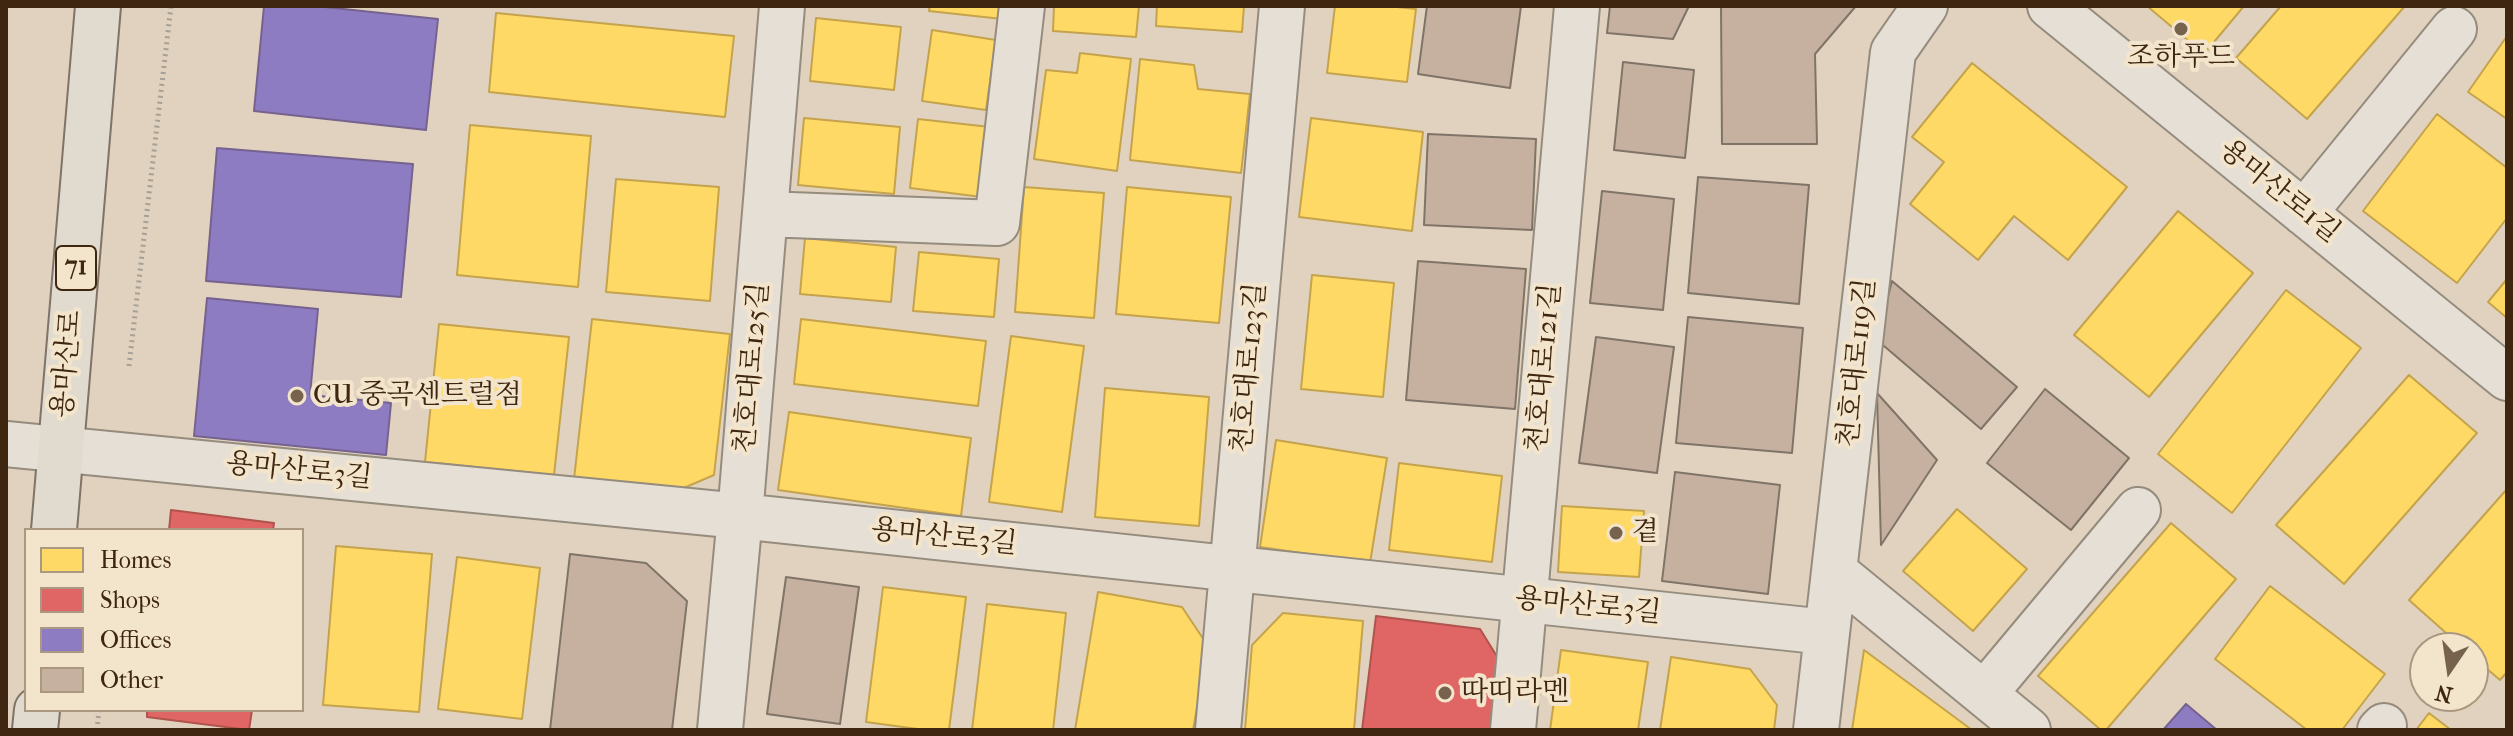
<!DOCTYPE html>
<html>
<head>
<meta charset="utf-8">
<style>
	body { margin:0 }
	#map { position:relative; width:2513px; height:736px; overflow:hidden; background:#e0d2be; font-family:"IM FELL French Canon",serif }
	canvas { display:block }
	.frame { position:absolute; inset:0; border:8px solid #3e2611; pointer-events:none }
	.legend { position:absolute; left:24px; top:528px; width:280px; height:184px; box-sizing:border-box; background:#f3e4cc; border:2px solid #ab9881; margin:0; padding:10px 14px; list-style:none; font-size:24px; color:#3e2611 }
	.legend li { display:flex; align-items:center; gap:16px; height:40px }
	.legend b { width:40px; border:2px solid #ab9881 }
	.north { position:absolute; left:2409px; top:632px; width:80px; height:80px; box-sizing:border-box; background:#f3e4cc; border:2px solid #ab9881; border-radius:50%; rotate:193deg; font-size:22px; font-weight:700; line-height:32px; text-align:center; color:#3e2611 }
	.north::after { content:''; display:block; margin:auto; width:28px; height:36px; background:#77624e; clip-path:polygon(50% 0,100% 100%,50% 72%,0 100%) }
</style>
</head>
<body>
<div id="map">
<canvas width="2513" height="736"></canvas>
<div class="frame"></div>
<ul class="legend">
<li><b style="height:22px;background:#ffd966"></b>Homes</li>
<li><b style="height:22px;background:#e06666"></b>Shops</li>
<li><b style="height:22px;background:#8e7cc3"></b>Offices</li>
<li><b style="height:22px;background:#c6b1a1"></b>Other</li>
</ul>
<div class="north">N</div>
</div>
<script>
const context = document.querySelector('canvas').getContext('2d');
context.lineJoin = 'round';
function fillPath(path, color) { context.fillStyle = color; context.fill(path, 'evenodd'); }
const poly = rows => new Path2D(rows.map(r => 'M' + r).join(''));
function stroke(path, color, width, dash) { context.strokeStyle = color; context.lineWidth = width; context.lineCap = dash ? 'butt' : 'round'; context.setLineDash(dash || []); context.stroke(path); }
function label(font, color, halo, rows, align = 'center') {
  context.font = font + ' "IM FELL French Canon","Noto Serif KR",serif'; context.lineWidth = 8; context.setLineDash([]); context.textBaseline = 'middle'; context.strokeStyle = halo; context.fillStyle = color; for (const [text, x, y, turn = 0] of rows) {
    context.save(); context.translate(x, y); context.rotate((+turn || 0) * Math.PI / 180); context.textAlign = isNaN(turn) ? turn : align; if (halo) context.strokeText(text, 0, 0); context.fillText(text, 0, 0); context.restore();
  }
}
const homes = poly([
	[930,6,1003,6,1002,19,929,11,930,6],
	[1054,6,1139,6,1136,37,1053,31,1054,6],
	[1157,6,1244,6,1242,32,1156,26,1157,6],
	[1335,6,1387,6,1416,9,1407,82,1327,73,1335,6],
	[2147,6,2244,6,2204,54,2147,6],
	[2281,6,2405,6,2307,119,2236,58,2281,6],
	[496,13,734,36,725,117,489,92,496,13],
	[816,18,901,27,894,90,810,81,816,18],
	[932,30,996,40,986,110,922,101,932,30],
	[2507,36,2507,119,2468,92,2507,36],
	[1080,53,1131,59,1117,171,1034,159,1046,70,1077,73,1080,53],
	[1140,59,1194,65,1198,89,1250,94,1241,173,1130,160,1140,59],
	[1972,63,2127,187,2068,260,2014,216,1978,260,1910,204,1944,162,1912,137,1972,63],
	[2437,114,2507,168,2507,218,2457,283,2363,211,2437,114],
	[804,118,900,127,894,194,798,185,804,118],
	[1311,118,1423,132,1412,231,1299,217,1311,118],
	[918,119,990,127,982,197,910,188,918,119],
	[470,125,591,136,578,287,457,275,470,125],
	[616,179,719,187,710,301,606,292,616,179],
	[1024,187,1104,193,1094,318,1015,312,1024,187],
	[1127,187,1231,197,1219,323,1116,314,1127,187],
	[2178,211,2253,273,2149,397,2074,335,2178,211],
	[805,238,896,247,891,302,800,294,805,238],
	[919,252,999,259,994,317,913,311,919,252],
	[1312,275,1394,283,1383,397,1301,389,1312,275],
	[2507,279,2507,318,2488,302,2507,279],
	[2286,290,2361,348,2232,513,2158,454,2286,290],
	[592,319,730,334,714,475,679,490,574,479,592,319],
	[801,319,986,341,978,406,794,384,801,319],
	[439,324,569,337,554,475,425,462,439,324],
	[1011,336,1084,346,1062,512,989,502,1011,336],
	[2409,375,2477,433,2344,584,2276,525,2409,375],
	[1105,388,1209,397,1199,526,1095,517,1105,388],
	[789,412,971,438,961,516,778,490,789,412],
	[1276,440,1387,458,1370,563,1260,547,1276,440],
	[1399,463,1502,476,1492,562,1389,550,1399,463],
	[2507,489,2507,672,2500,680,2473,657,2473,648,2463,648,2409,600,2507,489],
	[1562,506,1644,511,1639,577,1558,572,1562,506],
	[1957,509,2027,569,1973,631,1903,571,1957,509],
	[2171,523,2236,579,2106,730,2101,730,2038,676,2171,523],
	[336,546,432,554,419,712,323,705,336,546],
	[457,557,540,568,522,719,438,709,457,557],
	[2270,586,2385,674,2342,730,2307,730,2215,659,2270,586],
	[883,587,966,597,949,730,925,730,866,722,883,587],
	[1098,592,1182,607,1208,646,1193,730,1075,730,1098,592],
	[987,604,1066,613,1053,730,972,730,987,604],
	[1283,613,1363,621,1354,730,1245,730,1252,645,1283,613],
	[1561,650,1648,662,1638,730,1550,730,1561,650],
	[1864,650,1972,730,1852,730,1864,650],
	[1671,657,1750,669,1777,705,1774,730,1660,730,1671,657],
	[2429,713,2451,730,2416,730,2429,713]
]);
const shops = poly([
	[171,510,274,523,273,530,169,530,171,510],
	[1376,616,1480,629,1501,663,1493,730,1362,730,1376,616],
	[147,710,252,710,249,730,147,717,147,710]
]);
const offices = poly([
	[264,6,315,6,438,19,426,130,254,111,264,6],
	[217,148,413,164,401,297,206,281,217,148],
	[207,298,318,309,310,395,391,403,386,455,194,436,207,298],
	[2186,704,2217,730,2163,730,2186,704]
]);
const building = poly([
	[1427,6,1521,6,1510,88,1418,74,1427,6],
	[1610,6,1689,6,1673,39,1607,33,1610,6],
	[1721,6,1856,6,1815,54,1817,144,1722,144,1721,6],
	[1623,62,1694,70,1685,158,1614,150,1623,62],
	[1428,134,1536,139,1532,230,1424,225,1428,134],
	[1698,177,1809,185,1799,304,1688,293,1698,177],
	[1602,191,1674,199,1663,310,1590,303,1602,191],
	[1418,261,1526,269,1515,409,1406,400,1418,261],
	[1892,281,2017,387,1981,429,1877,340,1892,281],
	[1688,317,1803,328,1792,453,1676,443,1688,317],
	[1596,337,1674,347,1657,473,1579,463,1596,337],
	[2045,389,2129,458,2071,530,1987,463,2045,389],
	[1877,393,1937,460,1881,545,1877,393],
	[1675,472,1780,485,1768,594,1662,581,1675,472],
	[570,554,646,563,687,601,672,730,550,730,570,554],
	[786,577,859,587,840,724,767,714,786,577]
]);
const path = poly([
	[129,366,171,6],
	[97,730,99,710]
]);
const minor = poly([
	[2050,6,2507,378],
	[2304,213,2454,29],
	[765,214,997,223,1022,6],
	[6,444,740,516,1826,632],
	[1835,572,2028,730],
	[1984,694,2138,510],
	[720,730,740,516,782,6],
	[1218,730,1282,6],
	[1513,730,1577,6],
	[1816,730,1893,52,1925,6],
	[2380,730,2384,726]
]);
const major = poly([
	[54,530,98,6],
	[35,730,37,710]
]);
const markers = [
	[2181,29,8,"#77624e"],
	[297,396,8,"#77624e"],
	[1616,533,8,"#77624e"],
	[1445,693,8,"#77624e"]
];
const shields = [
	[76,268,40]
];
const shieldNames = [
	["71",76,268]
];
const poiNames = [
	["조하푸드",2181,58,"center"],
	["CU 중곡센트럴점",313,396],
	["곁",1632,533],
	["따띠라멘",1461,693]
];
const streetNames = [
	["용마산로1길",2279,192,39],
	["천호대로119길",1858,363,-84],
	["용마산로",68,364,-85],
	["천호대로125길",753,368,-85],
	["천호대로123길",1250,368,-85],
	["천호대로121길",1545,368,-85],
	["용마산로3길",299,472,6],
	["용마산로3길",944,538,6],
	["용마산로3길",1588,607,6]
];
fillPath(homes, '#ffd966');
stroke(homes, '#c5a34c', 2);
fillPath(shops, '#e06666');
stroke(shops, '#af534c', 2);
fillPath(offices, '#8e7cc3');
stroke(offices, '#76628e', 2);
fillPath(building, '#c6b1a1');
stroke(building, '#7f7467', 2);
stroke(minor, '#968c7e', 48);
stroke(major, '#7f7467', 48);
stroke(path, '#a7a096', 5, [2, 4]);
stroke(minor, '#e5dfd5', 44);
stroke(major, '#e1dace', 44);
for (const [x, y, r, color] of markers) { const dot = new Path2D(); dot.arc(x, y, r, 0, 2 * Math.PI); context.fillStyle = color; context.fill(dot); stroke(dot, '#f3e4cc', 3); }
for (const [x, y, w] of shields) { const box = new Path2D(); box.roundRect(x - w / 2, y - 22, w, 44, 6); context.fillStyle = '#f3e4cc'; context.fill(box); stroke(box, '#3e2611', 2); }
label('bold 26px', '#3e2611', null, shieldNames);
label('28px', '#3e2611', '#f3e4cc', poiNames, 'left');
label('28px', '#3e2611', '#f3e4cc', streetNames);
</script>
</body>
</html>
